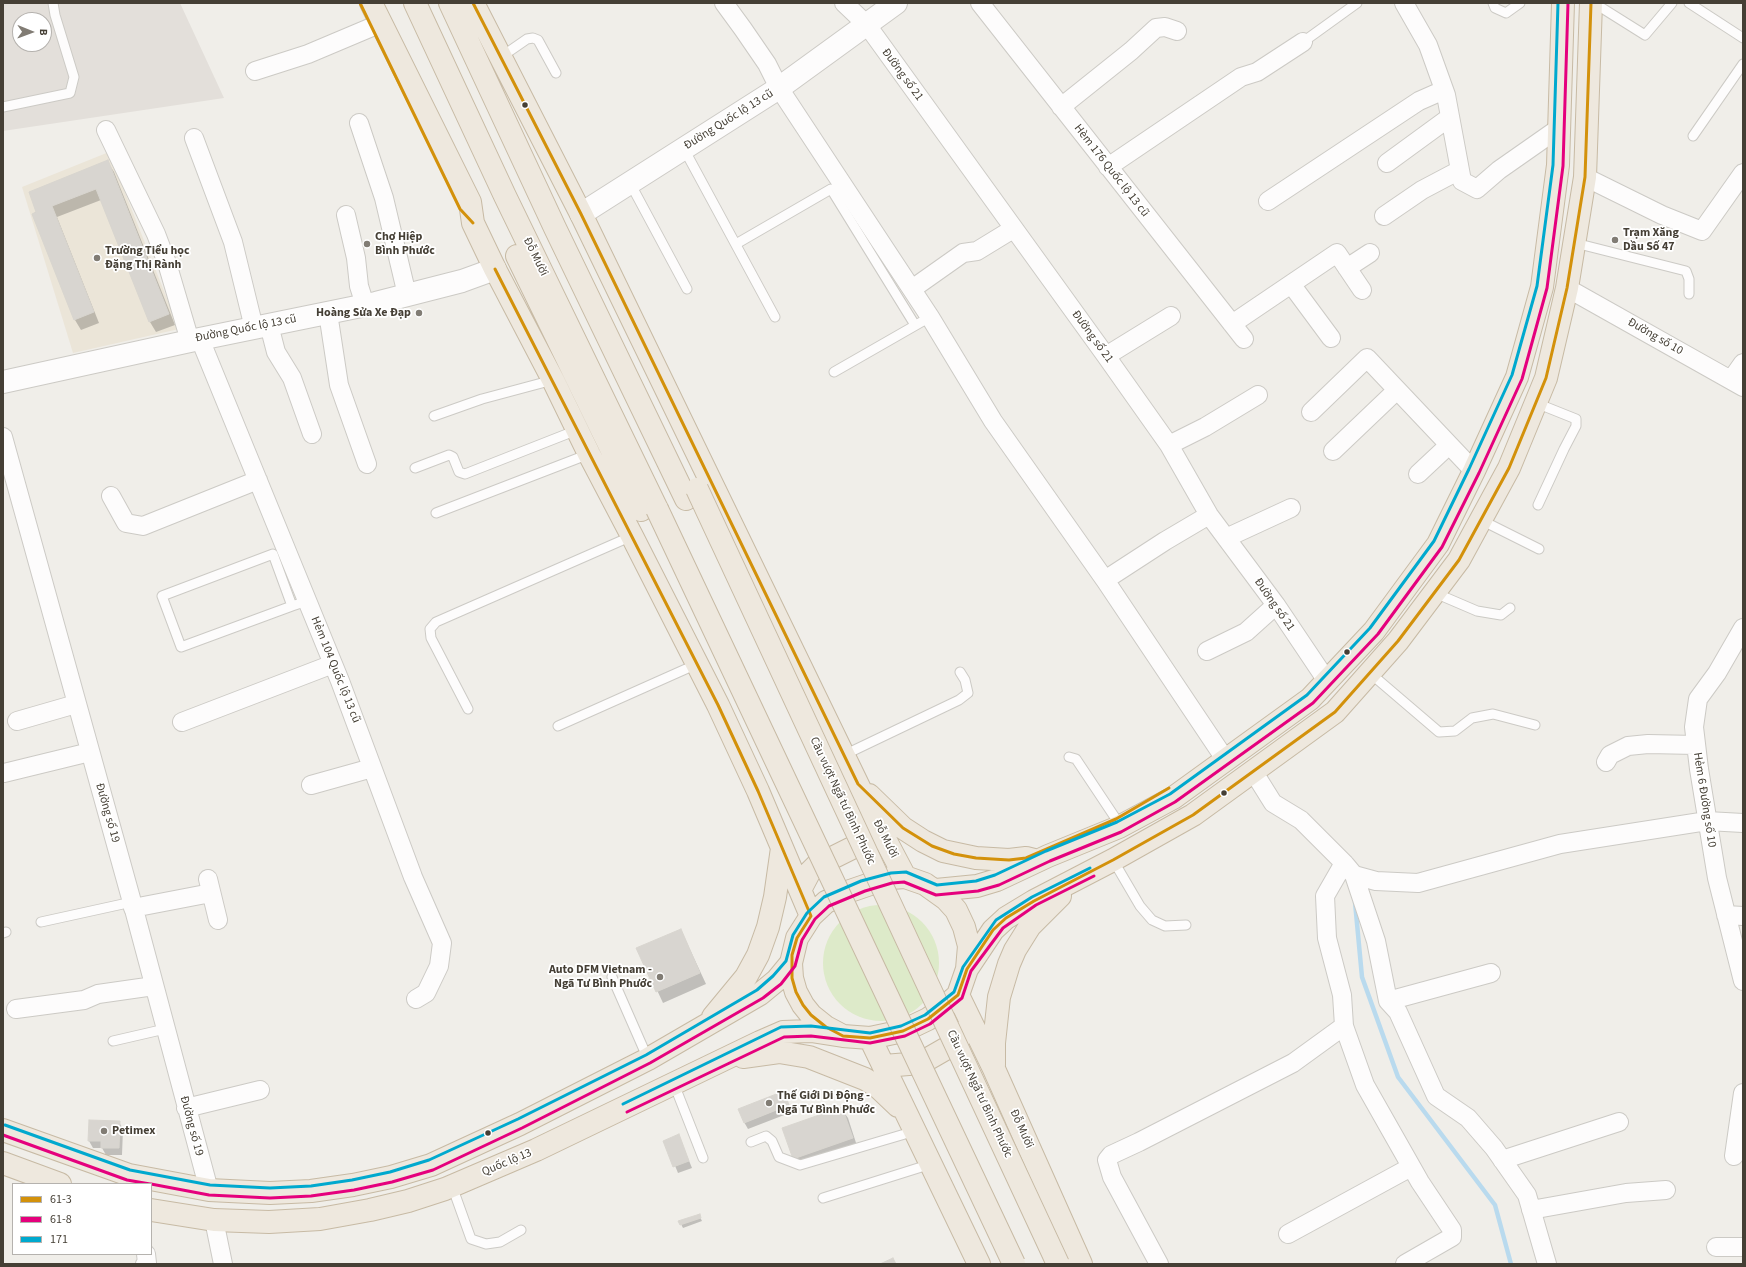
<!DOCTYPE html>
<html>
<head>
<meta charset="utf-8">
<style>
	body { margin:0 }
	#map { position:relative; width:1746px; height:1267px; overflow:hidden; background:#f0eee9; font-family:"Source Sans 3",sans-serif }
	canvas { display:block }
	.frame { position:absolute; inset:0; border:4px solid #453f35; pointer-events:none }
	.legend { position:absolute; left:12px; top:1183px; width:140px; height:72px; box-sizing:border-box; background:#fff; border:1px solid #b5b2ae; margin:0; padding:5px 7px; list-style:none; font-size:12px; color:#453f35 }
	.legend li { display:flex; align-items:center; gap:8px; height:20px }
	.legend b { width:20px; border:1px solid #b5b2ae }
	.north { position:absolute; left:12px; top:12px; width:40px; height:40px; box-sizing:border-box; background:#fff; border:1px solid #b5b2ae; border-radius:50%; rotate:91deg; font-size:11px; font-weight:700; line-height:16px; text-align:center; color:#453f35 }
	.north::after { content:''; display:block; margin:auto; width:14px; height:18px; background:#817c74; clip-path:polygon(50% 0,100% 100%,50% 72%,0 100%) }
</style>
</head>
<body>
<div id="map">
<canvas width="1746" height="1267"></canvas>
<div class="frame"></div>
<ul class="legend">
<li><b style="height:5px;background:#d3910b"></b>61-3</li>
<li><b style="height:5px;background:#e5007d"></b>61-8</li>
<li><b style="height:5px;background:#00a9ce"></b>171</li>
</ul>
<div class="north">B</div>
</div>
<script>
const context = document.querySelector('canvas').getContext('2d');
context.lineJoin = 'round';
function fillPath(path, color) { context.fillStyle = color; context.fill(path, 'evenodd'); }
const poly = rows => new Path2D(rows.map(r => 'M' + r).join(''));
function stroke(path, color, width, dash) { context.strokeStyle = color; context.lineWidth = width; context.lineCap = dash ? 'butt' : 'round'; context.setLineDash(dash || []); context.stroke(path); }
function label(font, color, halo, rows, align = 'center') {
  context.font = font + ' "Source Sans 3",sans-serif'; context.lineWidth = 3.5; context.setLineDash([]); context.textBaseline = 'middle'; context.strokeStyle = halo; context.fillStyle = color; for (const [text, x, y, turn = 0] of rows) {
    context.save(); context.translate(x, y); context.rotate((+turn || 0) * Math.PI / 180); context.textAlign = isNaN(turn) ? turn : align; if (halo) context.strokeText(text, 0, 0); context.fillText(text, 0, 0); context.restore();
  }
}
const industrial = poly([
	[3,3,180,3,224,98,3,131],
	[20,20,44,20,44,44,20,44]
]);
const education = poly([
	[109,152,179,329,73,353,22,187]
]);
const green = poly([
	'823 963a58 58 0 1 1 116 0a58 58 0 1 1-116 0Z'
]);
const shadow = poly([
	[107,161,114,172,175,325,156,332,150,322,101,200,57,217,99,323,81,330,75,320,33,214],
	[681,930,706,984,663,1003,638,949],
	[783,1092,792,1112,748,1129,744,1122],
	[841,1108,848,1118,858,1149,800,1170,794,1159],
	[119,1122,123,1129,122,1155,106,1155,102,1148,93,1148,89,1141],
	[679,1136,692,1168,678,1173,665,1141],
	[699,1215,702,1221,683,1228,680,1222]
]);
const stream = poly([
	[1355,902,1362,977,1398,1077,1495,1205,1511,1264]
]);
const building = poly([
	[108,160,169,314,149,322,96,189,52,206,94,312,74,320,32,214,36,212,29,192,108,160],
	[681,929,700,973,656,992,636,948,681,929],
	[784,1091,789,1105,744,1123,738,1109,784,1091],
	[842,1107,853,1138,793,1159,782,1128,842,1107],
	[89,1120,120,1121,119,1148,101,1148,101,1141,88,1141,89,1120],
	[679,1134,689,1161,673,1167,663,1141,679,1134],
	[700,1214,701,1218,680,1225,678,1221,700,1214],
	[893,1258,896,1264,880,1264,893,1258]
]);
const service = poly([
	[1493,3,1495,8,1506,13,1520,3],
	[1594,3,1645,35,1672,3],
	[1689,3,1743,38],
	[1303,42,1357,3],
	[501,57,527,39,533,38,538,40,556,73],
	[3,107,70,93,74,77,55,15,53,3],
	[1693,136,1743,64],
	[684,149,775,317],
	[630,183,687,289],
	[1575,243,1686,271,1689,279,1689,294],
	[736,244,831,189,915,325],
	[834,372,930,317],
	[1536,403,1576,419,1576,426,1564,449,1538,505],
	[434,416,482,399,553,380],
	[415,468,449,455,453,457,459,472,465,474,577,430],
	[436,513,589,454],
	[1481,520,1539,549],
	[1435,593,1477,611,1501,615,1510,608],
	[292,606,273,554,162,596,181,647,292,606,307,601],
	[1370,673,1439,732,1455,731,1472,718,1493,714,1535,725],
	[468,709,431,638,430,629,436,622,632,536],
	[558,726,697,664],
	[844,755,959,700,968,693,965,680,960,672],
	[1069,757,1076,759,1116,819],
	[1113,860,1140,906,1152,920,1165,926,1186,925],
	[41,922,132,902],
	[3,933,6,932],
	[612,977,648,1059],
	[113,1041,165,1029],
	[674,1084,703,1158],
	[751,1142,766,1136,772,1141,779,1157,800,1165,915,1131],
	[452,1186,471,1239,486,1244,500,1242,521,1230],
	[823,1198,931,1164]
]);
const minor = poly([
	[724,3,743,29,767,64,779,88,930,317,993,421,1105,580,1225,759],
	[844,3,867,25,1106,356,1169,445,1209,515,1276,605,1327,681],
	[980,3,1244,339],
	[1404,3,1428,45,1446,95,1462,181,1477,189,1499,170,1559,128],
	[255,71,308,54,372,27],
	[1061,107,1131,51,1156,28,1165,27,1177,31],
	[359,123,384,198,407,295],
	[106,130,156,234,167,263,190,341],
	[194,138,233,242,254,328],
	[1387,163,1450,117],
	[1108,167,1241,77,1257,72,1303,42],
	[1585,177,1662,215,1702,231,1743,173],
	[1268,201,1419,101,1444,90],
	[346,215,356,258,359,286,365,305],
	[1384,216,1422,190,1458,171],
	[1347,268,1370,253],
	[1291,284,1331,338],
	[1567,288,1743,387],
	[912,289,963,253,977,251,1013,229],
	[328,313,339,385,367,464],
	[1232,324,1337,253,1362,290],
	[269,325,276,352,292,378,312,434],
	[200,339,340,681,413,877,442,943,439,966,426,993,416,999],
	[1106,356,1171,316],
	[1731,380,1743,363],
	[1311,412,1367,358,1474,471],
	[3,437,132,902,209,1190],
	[1169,445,1205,427,1258,395],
	[1333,451,1397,390],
	[1418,474,1449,445],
	[111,496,126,523,143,526,258,480],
	[1226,538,1291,508],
	[1105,580,1165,541,1209,515],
	[1743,628,1717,673,1698,699,1694,727,1699,769,1717,878,1743,981],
	[1207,651,1246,632,1276,605],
	[17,721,76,704],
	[182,722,333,664],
	[1606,762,1610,755,1628,746,1648,744,1696,745],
	[1253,771,1273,803,1301,820,1344,863,1354,875,1376,941,1388,1001,1398,1012,1436,1096,1468,1118,1494,1148,1527,1195,1547,1264],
	[4,773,90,752],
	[311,785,372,768],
	[1344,863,1325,896,1327,938,1342,995,1344,1026,1365,1085,1420,1182,1452,1230,1452,1237,1405,1264],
	[1354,875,1376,881,1418,883,1560,844,1707,821,1743,823],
	[208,879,218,920],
	[133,908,211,893],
	[1726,915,1743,916],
	[1388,1001,1491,973],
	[16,1009,84,1000,98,994,154,986],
	[186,1108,260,1090],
	[1734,1156,1743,1093],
	[1502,1160,1619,1122],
	[1531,1210,1626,1193,1666,1190],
	[214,1220,223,1264],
	[1288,1234,1411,1167],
	[1716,1247,1743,1247],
	[145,1264,147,1263,146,1254],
	[1159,1264,1112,1177,1107,1160,1111,1155,1139,1142,1293,1063,1344,1026]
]);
const tertiary = poly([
	[581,214,779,88,896,3],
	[3,382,190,341,376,303,462,281,495,269]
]);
const trunk = poly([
	[371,3,470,202,473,223,495,269,553,380,589,454,632,536,718,705,758,791,811,916],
	[415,3,505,196,657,509],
	[450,3,555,228,686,499],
	[473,3,581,214,876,822,905,877],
	[517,256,641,510],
	[869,795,903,828,923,841,943,851,976,858,1009,860,1026,858,1034,860],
	[905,877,925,884,946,899,956,910,964,927,969,946,967,969,958,995,944,1007,928,1019,903,1031,870,1038,843,1036,826,1027,811,1015,803,1005,796,992,792,978,791,963,797,938,811,916,826,902,850,891,882,880,891,878,905,877],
	[800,890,809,873,816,866,858,845,880,837],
	[936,890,977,886,997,880,1048,856,1119,827,1173,798,1310,699,1374,631,1438,544,1474,471,1517,377,1542,287,1558,165,1563,3],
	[967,969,993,930,1006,918,1034,901,1113,860,1193,815,1335,712,1398,641,1459,560,1509,468,1546,378,1567,288,1585,177,1591,3],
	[958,995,994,1069,1081,1264],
	[713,1017,746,977,758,955,768,927,775,897,782,848],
	[870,1038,979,1264],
	[743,1057,779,1052,809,1057,865,1079,878,1087,898,1106],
	[994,1065,994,1043,999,997,1009,964,1015,950,1030,926,1060,896],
	[884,1066,921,1063,954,1044,967,1029],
	[3,1130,129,1175,209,1190,270,1193,311,1191,353,1185,391,1177,431,1165,520,1124,648,1059,760,994,777,980,791,963],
	[3,1163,60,1184],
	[151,1210,214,1220,269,1222,320,1219,370,1210,408,1201,445,1189,536,1150,760,1042,783,1032,811,1031,843,1036]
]);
const trunkBridge = poly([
	[697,489,1058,1264],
	[657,509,1014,1264]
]);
const bus1 = poly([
	[360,3,460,209,473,223],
	[473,3,581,214,858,784,903,828,932,846,954,854,976,858,1009,860,1026,858,1116,819,1169,788],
	[495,269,718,705,758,791,811,916,797,938,792,955,792,978,796,992,803,1005,811,1015,826,1027,843,1036,870,1038,903,1031,928,1019,958,995,967,969,993,930,1006,918,1034,901,1113,860,1193,815,1335,712,1398,641,1459,560,1509,468,1546,378,1567,288,1585,177,1591,3]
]);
const bus2 = poly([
	[627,1112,784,1037,811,1036,870,1043,905,1036,930,1024,962,998,971,971,1003,928,1036,905,1094,876],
	[3,1135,127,1180,150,1184],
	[151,1184,209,1195,270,1198,311,1196,354,1190,392,1182,433,1170,522,1128,650,1063,763,998,781,984,795,966,802,940,815,919,829,906,865,891,892,883,904,882,936,895,978,891,999,885,1050,861,1121,832,1175,802,1313,703,1378,634,1442,547,1479,473,1522,379,1547,288,1563,166,1568,3]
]);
const bus3 = poly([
	[623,1104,781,1027,811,1026,870,1033,901,1026,925,1015,954,992,963,967,996,920,1032,897,1090,868],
	[5,1125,130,1170,210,1185,270,1188,311,1186,352,1180,390,1172,429,1160,518,1119,646,1055,757,990,773,976,786,961,793,935,807,913,824,897,861,881,891,873,906,872,937,885,976,881,995,875,1046,851,1117,822,1170,794,1307,695,1370,628,1434,541,1469,469,1512,375,1537,286,1553,165,1558,3]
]);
const markers = [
	[525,105,3.5,"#453f35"],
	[1615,240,4,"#817c74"],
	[367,244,4,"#817c74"],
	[97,258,4,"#817c74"],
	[419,313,4,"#817c74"],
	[1347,652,3.5,"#453f35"],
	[1224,793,3.5,"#453f35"],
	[660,977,4,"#817c74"],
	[769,1103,4,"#817c74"],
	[104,1131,4,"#817c74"],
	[488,1133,3.5,"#453f35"]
];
const streetNames = [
	["Đường số 21",902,75,54],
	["Đường Quốc lộ 13 cũ",729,120,-32],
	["Hèm 176 Quốc lộ 13 cũ",1111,171,52],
	["Đỗ Mười",535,257,64],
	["Đường Quốc lộ 13 cũ",246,329,-11],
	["Đường số 21",1092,337,54],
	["Đường số 10",1655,337,30],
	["Đường số 21",1274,605,55],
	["Hẻm 104 Quốc lộ 13 cũ",335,670,68],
	["Hẻm 6 Đường số 10",1704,800,81],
	["Cầu vượt Ngã tư Bình Phước",842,801,65],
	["Đường số 19",107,813,74],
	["Đỗ Mười",885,839,63],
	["Cầu vượt Ngã tư Bình Phước",979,1094,65],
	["Đường số 19",191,1126,75],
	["Đỗ Mười",1021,1129,66],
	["Quốc lộ 13",507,1163,-23]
];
const poiNames = [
	["Trạm Xăng",1623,233],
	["Dầu Số 47",1623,247],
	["Chợ Hiệp",375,237],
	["Bình Phước",375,251],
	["Trường Tiểu học",105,251],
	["Đặng Thị Rành",105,265],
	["Hoàng Sửa Xe Đạp",411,313,"right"],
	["Auto DFM Vietnam -",652,970,"right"],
	["Ngã Tư Bình Phước",652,984,"right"],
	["Thế Giới Di Động -",777,1096],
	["Ngã Tư Bình Phước",777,1110],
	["Petimex",112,1131]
];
fillPath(industrial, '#e3dfda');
fillPath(education, '#ebe5d8');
fillPath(green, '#ddeac9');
fillPath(shadow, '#0003');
stroke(stream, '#b9daee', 4.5);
fillPath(building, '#d8d5d0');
stroke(building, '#d8d5cf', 1);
stroke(service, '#cccac5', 11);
stroke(minor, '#cccac5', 20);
stroke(tertiary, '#cccac5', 24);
stroke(trunk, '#c7baa4', 24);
stroke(service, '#fdfcfc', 9);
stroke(minor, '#fdfcfc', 18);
stroke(tertiary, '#fdfcfc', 22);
stroke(trunk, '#eee8de', 22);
stroke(trunkBridge, '#c7baa4', 24, []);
stroke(trunkBridge, '#eee8de', 22);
stroke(bus1, '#d3910b', 3);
stroke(bus2, '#e5007d', 3);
stroke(bus3, '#00a9ce', 3);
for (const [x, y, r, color] of markers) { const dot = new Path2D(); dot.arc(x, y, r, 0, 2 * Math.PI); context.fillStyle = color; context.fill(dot); stroke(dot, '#fff', 1.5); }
label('12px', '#453f35', '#fff', streetNames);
label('bold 12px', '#453f35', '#fff', poiNames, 'left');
</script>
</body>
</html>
